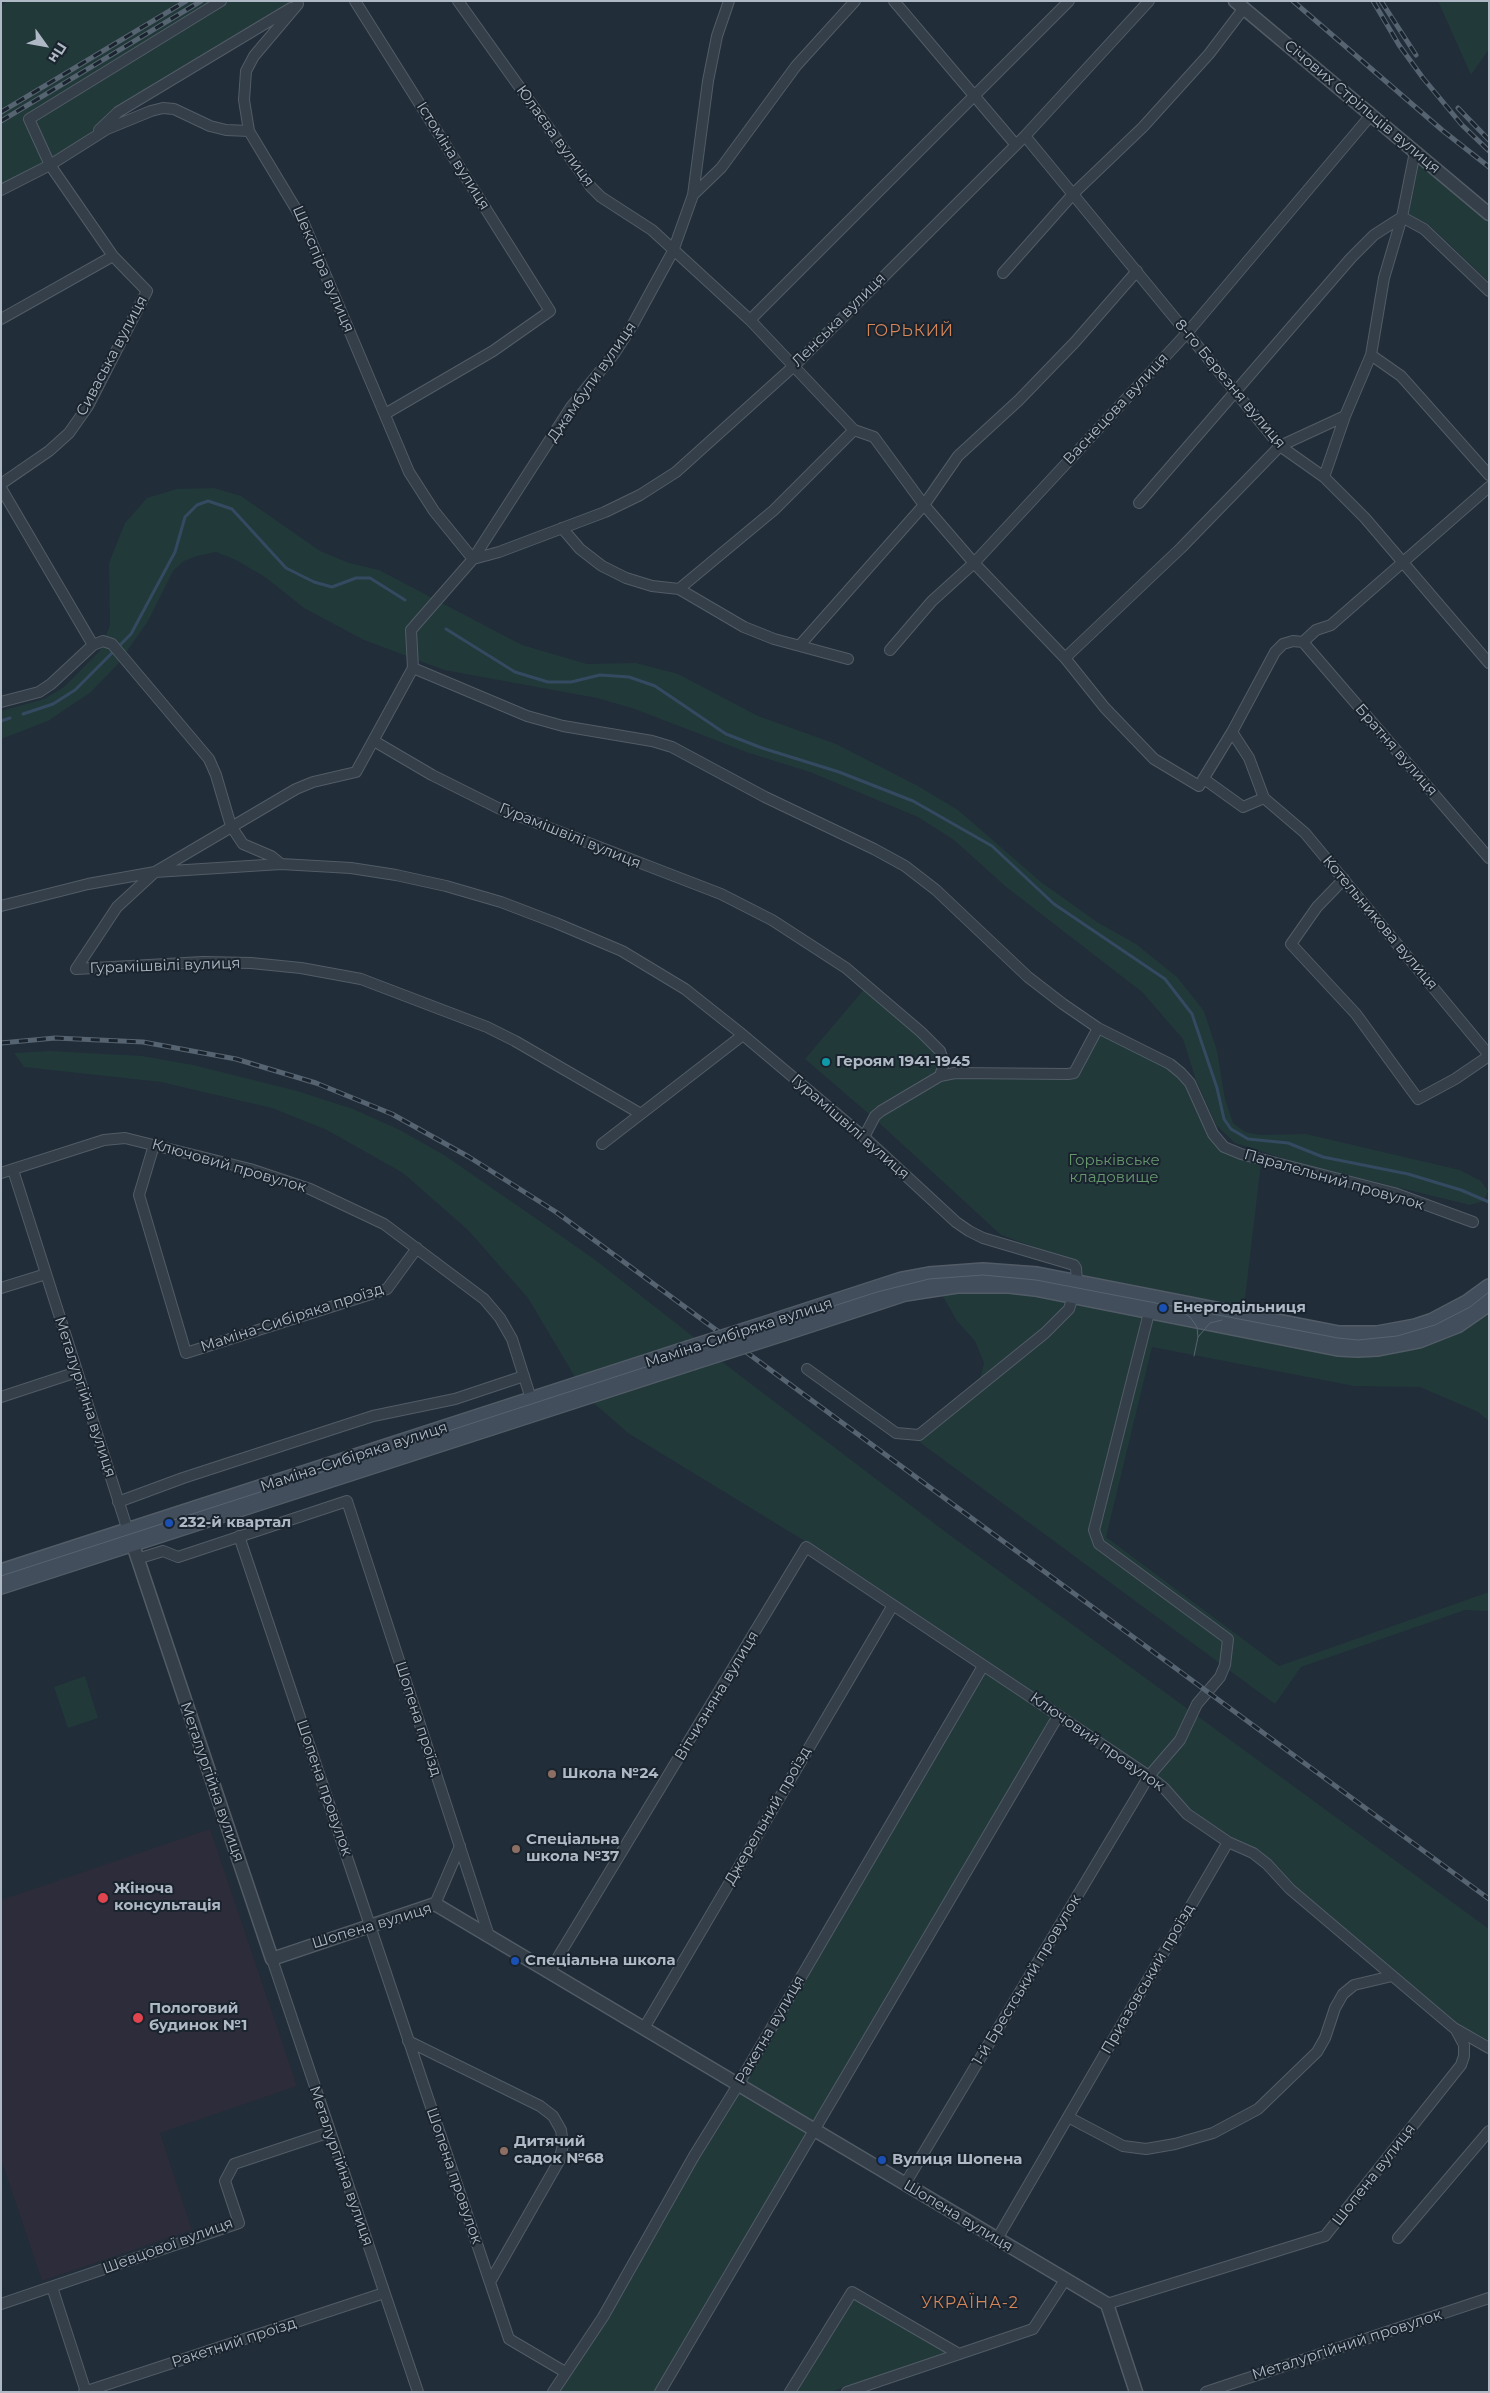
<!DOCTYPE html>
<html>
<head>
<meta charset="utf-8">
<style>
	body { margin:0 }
	#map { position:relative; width:1490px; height:2393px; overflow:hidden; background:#212d39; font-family:Montserrat,sans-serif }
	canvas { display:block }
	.frame { position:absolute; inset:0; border:2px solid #afb9c6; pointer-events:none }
	.north { position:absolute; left:20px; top:20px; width:50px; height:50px; -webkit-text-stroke:4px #1a242e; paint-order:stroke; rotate:122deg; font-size:14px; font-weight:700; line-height:20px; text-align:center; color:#afb9c6 }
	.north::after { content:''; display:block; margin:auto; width:18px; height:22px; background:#afb9c6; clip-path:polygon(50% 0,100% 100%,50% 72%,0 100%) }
</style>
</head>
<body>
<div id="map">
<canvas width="1490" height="2393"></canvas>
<div class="frame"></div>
<div class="north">Пн</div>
</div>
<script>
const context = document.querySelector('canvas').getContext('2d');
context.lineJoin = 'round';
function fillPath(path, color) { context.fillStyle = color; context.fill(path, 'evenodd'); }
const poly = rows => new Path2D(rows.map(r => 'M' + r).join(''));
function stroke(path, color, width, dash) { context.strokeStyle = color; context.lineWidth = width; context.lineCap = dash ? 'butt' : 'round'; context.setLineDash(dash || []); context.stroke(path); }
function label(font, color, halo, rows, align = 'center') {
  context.font = font + ' Montserrat,sans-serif'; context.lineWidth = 4; context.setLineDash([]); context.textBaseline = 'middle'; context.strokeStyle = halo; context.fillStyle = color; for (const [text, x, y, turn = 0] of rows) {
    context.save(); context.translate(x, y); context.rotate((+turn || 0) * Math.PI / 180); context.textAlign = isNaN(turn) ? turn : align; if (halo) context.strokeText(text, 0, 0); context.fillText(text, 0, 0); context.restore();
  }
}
const medical = poly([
	[210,1829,297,2086,160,2133,192,2230,42,2281,1,2159,1,1900]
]);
const green = poly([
	[8,1,293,1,114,108,83,140,47,162,1,185,1,6],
	[1438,1,1489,1,1489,49,1471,75],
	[1419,163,1489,222,1489,282,1428,224,1409,214],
	[214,488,241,496,320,551,349,563,379,570,522,645,587,664,636,663,678,674,758,716,836,744,918,786,958,810,1041,882,1097,922,1136,944,1177,977,1204,1011,1217,1051,1225,1099,1233,1123,1245,1132,1259,1135,1306,1134,1460,1170,1481,1181,1488,1191,1484,1201,1470,1205,1301,1164,1235,1143,1216,1125,1196,1080,1183,1039,1142,992,1005,886,954,840,918,817,810,772,749,753,635,709,597,698,444,670,364,640,304,608,265,577,236,560,216,552,197,556,184,561,173,571,148,621,118,664,91,692,48,721,1,739,1,711,44,699,64,687,100,651,110,625,109,563,125,523,147,498,177,489],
	[865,988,937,1053,940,1063,936,1074,955,1077,1068,1078,1100,1033,1168,1068,1187,1085,1210,1137,1261,1163,1244,1307,1077,1274,1066,1258,1001,1235,877,1121,805,1059],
	[50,1051,142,1056,193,1065,297,1091,353,1109,400,1130,444,1155,544,1224,594,1259,700,1342,578,1382,528,1298,468,1230,403,1173,327,1130,272,1108,161,1082,24,1067,14,1053],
	[1009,1289,1337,1351,1489,1308,1489,1421,1478,1412,1420,1387,1354,1386,1152,1347,1106,1537,1279,1666,1489,1592,1489,1611,1465,1610,1301,1667,1275,1704,914,1438,929,1420,980,1379,984,1363,975,1341,957,1321,940,1291],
	[717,1358,947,1533,1489,1929,1489,2043,1456,2025,1230,1838,1056,1710,654,2392,557,2392,988,1664,808,1543,628,1433,589,1399],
	[85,1676,98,1718,68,1728,54,1687],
	[854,2299,946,2353,830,2392,797,2392]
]);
const stream = poly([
	[446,629,515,672,548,682,571,682,600,675,629,677,655,686,726,734,762,748,839,772,913,801,992,846,1054,904,1165,979,1192,1014,1217,1088,1224,1119,1231,1129,1248,1139,1288,1143,1323,1157,1408,1174,1461,1190,1489,1202],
	[23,714,53,704,75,690,131,634,175,552,185,517,197,505,208,501,232,509,286,568,314,582,332,587,356,578,370,578,405,600],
	[1,721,10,718]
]);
const minor = poly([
	[355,1,550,311,493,351,385,414],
	[458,1,591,187,601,197,652,230,750,320,854,430,874,437,924,505,974,563,1065,658,1105,708,1154,759,1199,786,1232,732,1275,652,1283,644,1293,641,1303,642],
	[894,1,1016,145],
	[298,4,254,56,246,71,244,100,249,131,302,219,409,472,434,511,473,559],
	[99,130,118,112,291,8],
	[1025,136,1280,446,1324,477,1365,518,1489,663],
	[1,190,50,165,107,129,151,111,163,108,174,109,210,126,226,130,249,131],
	[693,195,721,168,796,66,855,1],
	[1003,273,1074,193,1143,127,1209,54,1244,8],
	[1,319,113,256],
	[750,320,1069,1],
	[1371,355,1401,376,1489,475],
	[1324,477,1345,416,1371,355,1384,278,1402,217,1415,152],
	[1,484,49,451,69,433,88,406,147,291,113,256,50,165,29,119,221,1],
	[1,488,93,645],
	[1139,503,1351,258,1374,235,1402,217,1424,229,1489,291],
	[562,528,580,549,602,566,626,578,652,586,679,589,744,627,774,639,848,659],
	[473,559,499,552,605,512,640,495,676,472,795,365,1025,136,1149,1],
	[679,589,774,510,854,430],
	[1303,642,1489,858],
	[1303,642,1316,630,1331,625,1489,487],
	[800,645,924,505,958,456,1019,400,1075,342,1137,271],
	[890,650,932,601,974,563,1187,333,1371,115],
	[1065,658,1181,548,1280,446,1345,416],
	[413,668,527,716,563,726,652,741,672,747,765,797,874,849,905,866,936,890,1028,977,1063,1004,1098,1028,1170,1064,1181,1073,1190,1083,1213,1134,1224,1147,1241,1154,1394,1193,1473,1222],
	[413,668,411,630,473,559,571,407,614,354,632,326,673,251,693,195,708,81,717,36,729,1],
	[1,702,39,692,51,684,93,645,103,641,112,644,209,759,216,775,231,826,243,844,271,856,281,864],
	[1232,732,1249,758,1264,798,1305,833,1489,1055],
	[374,741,432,775,498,808,721,894,772,920,846,968,921,1032,940,1051,944,1063,940,1076],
	[1204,779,1243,807,1264,798],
	[1344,879,1317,907,1291,944,1356,1014,1418,1099,1455,1079,1489,1056],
	[1,906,88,884,155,872,281,864,351,868,396,875,446,886,501,902,556,923,622,951,685,989,743,1035,864,1137,956,1222,969,1231,983,1238,1074,1265,1076,1268,1077,1283,1069,1309,1045,1333,919,1435,896,1433,807,1369],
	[76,969,203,962,251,963,301,968,361,979,487,1027,515,1041,641,1114],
	[76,969,117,907,155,872,296,789,313,782,356,772,413,668],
	[864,1137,875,1116,881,1111,940,1076,955,1073,1068,1074,1074,1073,1098,1028],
	[602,1144,743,1035],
	[154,1145,139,1195,186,1353,387,1289,417,1248],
	[13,1170,128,1531],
	[1,1173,104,1140,125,1138,250,1169,310,1189,384,1224,484,1299,500,1318,512,1339,533,1405],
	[1,1288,46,1274],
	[1,1397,77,1372],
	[118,1502,183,1478,373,1416,455,1399,524,1376],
	[239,1536,509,2339,565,2372],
	[137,1559,163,1551,178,1557,347,1501,489,1936],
	[435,1904,460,1846],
	[272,1959,418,2392],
	[549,1972,806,1547,1149,1776,1164,1788,1187,1814,1228,1842,1253,1853,1267,1864,1290,1889,1454,2028,1489,2048],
	[644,2028,893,1605],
	[408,2041,540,2106,553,2116,561,2130,563,2145,559,2161,490,2282],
	[1068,2117,1123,2146,1146,2149,1175,2144,1213,2133,1258,2109,1317,2052,1325,2038,1335,2008,1343,1994,1354,1985,1392,1976],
	[905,2184,1149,1776,1180,1740,1197,1704,1220,1677,1225,1665,1228,1639,1099,1544,1094,1530,1151,1305],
	[1398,2238,1489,2131],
	[997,2239,1228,1842],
	[52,2287,86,2392],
	[1,2304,239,2223,225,2181,234,2164,330,2132],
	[1107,2304,1325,2236,1461,2065,1464,2056,1464,2045,1456,2030],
	[84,2392,384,2293],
	[553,2392,603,2317,694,2156,738,2085,983,1666],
	[660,2392,1058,1716],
	[790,2392,852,2292,959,2354],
	[847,2392,1033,2329,1065,2280],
	[1206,2392,1489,2298]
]);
const tertiary = poly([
	[1235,1,1489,214],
	[130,1536,272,1959,435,1904,1107,2304,1136,2392]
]);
const secondary = poly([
	[779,1320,902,1280,929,1275,983,1271,1037,1275,1339,1334,1377,1334,1415,1327,1433,1321,1467,1303,1489,1287],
	[783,1333,905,1293,957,1285,1009,1285,1035,1288,1338,1348,1358,1349,1378,1348,1419,1340,1457,1325,1489,1303],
	[1,1572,688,1349],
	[1,1586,692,1362]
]);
const tram = poly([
	[1178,1309,1190,1317,1197,1327,1198,1337,1194,1356],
	[1198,1337,1210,1323,1222,1320],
	[1,1576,877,1292,929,1279,983,1275,1036,1280,1338,1338,1358,1340,1397,1336,1435,1325,1470,1307,1489,1292]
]);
const rail = poly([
	[1293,1,1442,130,1489,167],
	[1373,1,1399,45,1423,78,1462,125,1489,151],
	[1381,1,1416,55],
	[1458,108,1489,140],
	[1,112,186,1],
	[1,121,201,1],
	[1,1043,55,1038,143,1042,236,1059,316,1083,392,1114,469,1157,556,1212,1489,1899]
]);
const secondaryBridge = poly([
	[688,1349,779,1320],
	[692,1362,783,1333]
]);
const markers = [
	[826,1062,5,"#0f9aa8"],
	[1163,1308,5,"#1a4fb4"],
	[169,1523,5,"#1a4fb4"],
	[552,1774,5,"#8d6e63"],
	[516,1849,5,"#8d6e63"],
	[103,1898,6,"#e0444e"],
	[515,1961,5,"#1a4fb4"],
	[138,2018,6,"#e0444e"],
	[504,2151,5,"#8d6e63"],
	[882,2160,5,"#1a4fb4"]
];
const streetNames = [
	["Січових Стрільців вулиця",1362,107,40],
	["Юлаєва вулиця",555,136,54],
	["Істоміна вулиця",453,156,58],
	["Шекспіра вулиця",323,269,67],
	["Ленська вулиця",839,320,-45],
	["Сиваська вулиця",112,356,-62],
	["Джамбули вулиця",592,382,-55],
	["8-го Березня вулиця",1230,384,50],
	["Васнецова вулиця",1116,409,-47],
	["Братня вулиця",1396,750,49],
	["Гурамішвілі вулиця",570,836,22],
	["Котельникова вулиця",1380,923,50],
	["Гурамішвілі вулиця",165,966,-2],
	["Гурамішвілі вулиця",850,1127,41],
	["Ключовий провулок",229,1166,16],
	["Паралельний провулок",1334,1180,16],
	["Маміна-Сибіряка проїзд",292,1318,-18],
	["Маміна-Сибіряка вулиця",739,1333,-18],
	["Металургійна вулиця",85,1397,72],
	["Маміна-Сибіряка вулиця",354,1457,-18],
	["Вітчизняна вулиця",717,1696,-59],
	["Шопена проїзд",418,1719,72],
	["Ключовий провулок",1097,1742,35],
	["Металургійна вулиця",212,1782,71],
	["Шопена провулок",324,1788,71],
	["Джерельний проїзд",768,1816,-60],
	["Шопена вулиця",372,1926,-17],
	["Приазовський проїзд",1148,1979,-60],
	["1-й Брестський провулок",1027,1980,-59],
	["Ракетна вулиця",770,2030,-60],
	["Металургійна вулиця",341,2166,71],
	["Шопена вулиця",1374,2175,-52],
	["Шопена провулок",454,2176,71],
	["Шопена вулиця",958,2216,31],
	["Шевцової вулиця",168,2246,-20],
	["Ракетний проїзд",234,2343,-18],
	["Металургійний провулок",1347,2345,-18]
];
const poiNames = [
	["Героям 1941-1945",836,1062],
	["Енергодільниця",1173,1308],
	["232-й квартал",179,1523],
	["Школа №24",562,1774],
	["Спеціальна",526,1840],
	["школа №37",526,1857],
	["Жіноча",114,1889],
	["консультація",114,1906],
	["Спеціальна школа",525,1961],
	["Пологовий",149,2009],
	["будинок №1",149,2026],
	["Дитячий",514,2142],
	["садок №68",514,2159],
	["Вулиця Шопена",892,2160]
];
const parkNames = [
	["Горьківське",1114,1161],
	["кладовище",1114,1178]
];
const neighbourhoodNames = [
	["ГОРЬКИЙ",910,331],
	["УКРАЇНА-2",970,2303]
];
fillPath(medical, '#2d2c3a');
fillPath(green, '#22393a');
stroke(stream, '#344a61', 3);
stroke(minor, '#525c67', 12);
stroke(tertiary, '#525c67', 15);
stroke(secondary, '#525c67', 18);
stroke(minor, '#343f49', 10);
stroke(tertiary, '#343f49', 12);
stroke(secondary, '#424e5c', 15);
stroke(tram, '#566370', 1);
stroke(rail, '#566370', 5);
stroke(rail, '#1a242e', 3, [9]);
stroke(secondaryBridge, '#525c67', 18, []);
stroke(secondaryBridge, '#424e5c', 15);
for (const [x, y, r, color] of markers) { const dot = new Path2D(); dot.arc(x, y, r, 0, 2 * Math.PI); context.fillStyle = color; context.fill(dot); stroke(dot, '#1a242e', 2); }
label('15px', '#afb9c6', '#1a242e', streetNames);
label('bold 15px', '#afb9c6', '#1a242e', poiNames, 'left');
label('15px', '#66976d', '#1a242e', parkNames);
context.letterSpacing = '1px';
label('16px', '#d5865b', '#1a242e', neighbourhoodNames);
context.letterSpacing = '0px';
</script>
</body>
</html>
